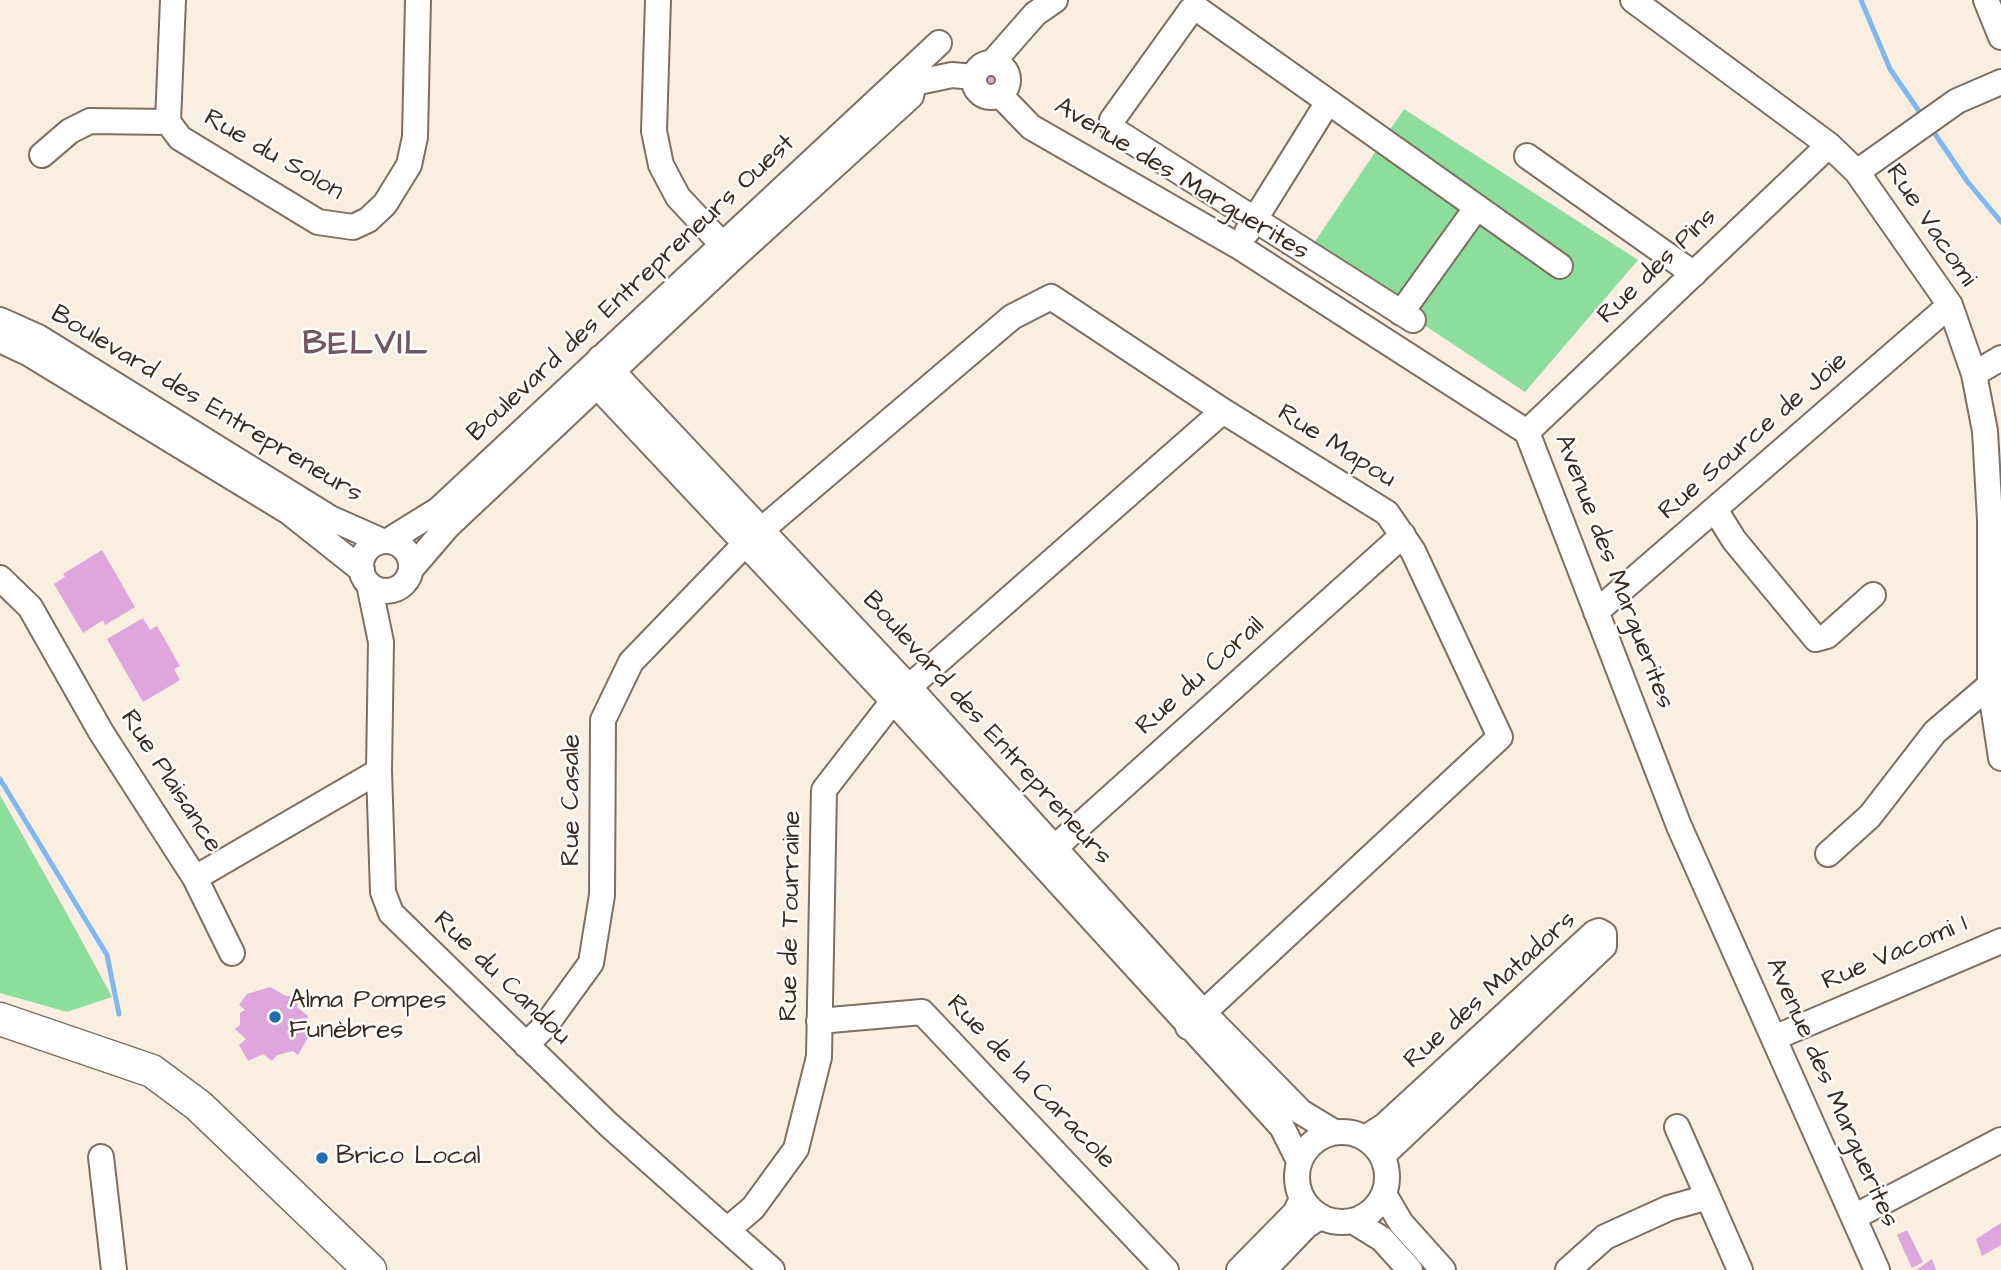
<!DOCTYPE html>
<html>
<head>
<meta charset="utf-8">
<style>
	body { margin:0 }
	canvas { display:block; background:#faeee1 }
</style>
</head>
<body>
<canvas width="2001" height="1270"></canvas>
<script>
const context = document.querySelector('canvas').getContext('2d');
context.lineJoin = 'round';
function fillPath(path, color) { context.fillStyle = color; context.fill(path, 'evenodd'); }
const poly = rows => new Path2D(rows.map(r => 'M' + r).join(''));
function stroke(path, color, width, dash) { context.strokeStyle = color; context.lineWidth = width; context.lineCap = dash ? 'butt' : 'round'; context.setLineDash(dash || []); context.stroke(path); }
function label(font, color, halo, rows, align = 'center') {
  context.font = font + ' "Architects Daughter",sans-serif'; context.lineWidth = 5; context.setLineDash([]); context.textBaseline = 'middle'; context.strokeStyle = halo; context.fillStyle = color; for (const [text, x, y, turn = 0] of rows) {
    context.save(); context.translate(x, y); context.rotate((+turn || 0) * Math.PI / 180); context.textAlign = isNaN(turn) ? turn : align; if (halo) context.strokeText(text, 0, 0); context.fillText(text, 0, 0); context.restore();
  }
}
const green = poly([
	[1404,109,1638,260,1525,392,1310,249],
	[0,795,71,921,112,997,67,1012,0,993]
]);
const stream = poly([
	[1861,0,1890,69,1923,117],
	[1931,128,1967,181,2001,222],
	[0,779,107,955,119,1014]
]);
const building = poly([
	[994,75,996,85,985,87,983,77],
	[102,550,135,607,105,625,103,620,83,633,54,584,65,577,63,574],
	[143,618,150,630,157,626,180,666,174,669,180,680,143,702,107,639],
	[270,987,286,996,299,996,297,1007,308,1016,306,1031,310,1034,298,1055,293,1051,277,1055,272,1061,263,1054,248,1061,239,1045,246,1039,235,1029,240,1025,240,1013,245,1010,239,1005,247,994],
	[2001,1223,2001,1245,1982,1256,1976,1239],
	[1907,1230,1923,1262,1912,1268,1897,1235],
	[1932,1259,1936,1270,1916,1270]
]);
const minor = poly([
	[173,0,168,122,180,138,318,222,353,227,368,220,385,204,409,165,415,137,418,0],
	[658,0,654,131,661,165,678,197,733,256],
	[1633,0,1829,145,1857,172,1950,305,1974,374,1985,431,1990,520,1990,685,2001,758],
	[1986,0,2001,37],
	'974 80a17 17 0 1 1 34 0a17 17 0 1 1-34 0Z',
	[992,63,1035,14,1055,0],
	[898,83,914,83,952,75,974,77],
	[1000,95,1031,127,1238,246,1527,432,1679,826,1877,1270],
	[42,155,70,131,90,121,168,122],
	[1527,156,1694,274],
	[1857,172,1957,101,2001,82],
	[1247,232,1328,102],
	[1401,313,1477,207],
	[0,320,38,337,330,518,382,541],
	[1413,320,1114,130,1112,120,1191,10,1199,10,1560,266],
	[0,340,28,353,289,512,362,570],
	[600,358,909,687,1204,1013,1301,1112,1334,1132],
	[585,373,893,701,1282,1127,1299,1161],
	[1974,374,2001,358],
	[1527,432,1829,145],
	[1716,511,1734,540,1816,639,1827,636,1873,595],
	[388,541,438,510,939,43],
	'361 566a25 25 0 1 1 50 0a25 25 0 1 1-50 0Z',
	[411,569,448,526,734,257,911,96,914,83],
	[0,578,30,607,101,732,195,878,379,771],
	[369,584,381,642,379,771,383,892,391,913,609,1125,772,1270],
	[1596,612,1950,305],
	[1828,854,1870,816,1935,732,1990,685],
	[1041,860,1403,535],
	[195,878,232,953],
	[819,1021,922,1012,1166,1270],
	[1774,1038,2001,941],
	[526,1045,546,1025,591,963,602,895,603,720,631,662,746,543,1012,317,1051,297,1223,411,1387,513,1413,551,1500,737,1188,1027],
	[1677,1127,1708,1197],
	'1297 1177a45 45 0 1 1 90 0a45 45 0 1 1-90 0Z',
	[1365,1138,1384,1126,1594,933,1599,931,1604,934,1604,946,1382,1156],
	[101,1157,114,1270],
	[1384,1194,1401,1223,1443,1270],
	[1854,1217,2001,1140],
	[1353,1221,1382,1239,1410,1270],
	[727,1230,753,1208,796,1149,819,1057,824,790,893,701,1223,411],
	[1239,1270,1295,1213,1302,1199],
	[1264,1270,1306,1226,1320,1217],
	[1568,1270,1605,1237,1669,1208,1708,1197,1740,1270]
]);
const major = poly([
	[0,1019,152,1071,199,1106,370,1270]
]);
const markers = [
	[275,1017,7,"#1f6fb2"],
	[322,1158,7,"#1f6fb2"]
];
const streetNames = [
	["Rue du Solon",273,156,30],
	["Avenue des Marguerites",1181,180,31],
	["Rue Vacomi",1930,226,56],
	["Rue des Pins",1658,267,-44],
	["Boulevard des Entrepreneurs Ouest",632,289,-43],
	["Boulevard des Entrepreneurs",206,405,31],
	["Rue Source de Joie",1754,437,-41],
	["Rue Mapou",1336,447,32],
	["Avenue des Marguerites",1613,572,69],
	["Rue du Corail",1201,677,-42],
	["Boulevard des Entrepreneurs",986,729,48],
	["Rue Plaisance",170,782,57],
	["Rue Casale",573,800,-90],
	["Rue de Tourraine",792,916,-89],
	["Rue Vacomi 1",1895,954,-23],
	["Rue du Candou",501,979,44],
	["Rue des Matadors",1491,991,-42],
	["Rue de la Caracole",1030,1083,46],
	["Avenue des Marguerites",1831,1093,66]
];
const poiNames = [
	["Alma Pompes",289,1002],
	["Funèbres",289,1032],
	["Brico Local",336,1158]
];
const districtNames = [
	["BELVIL",366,346]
];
fillPath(green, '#8ddd9c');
stroke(stream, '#81b7f0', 5);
fillPath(building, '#dda6dd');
stroke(minor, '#7e6f62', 28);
stroke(major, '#7e6f62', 35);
stroke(minor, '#fff', 24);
stroke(major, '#fff', 32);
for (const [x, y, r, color] of markers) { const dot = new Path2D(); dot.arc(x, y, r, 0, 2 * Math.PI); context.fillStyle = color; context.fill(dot); stroke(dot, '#fff', 2.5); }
label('26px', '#3b2a1e', '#fff', streetNames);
label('26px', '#3b2a1e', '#fff', poiNames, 'left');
context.letterSpacing = '2px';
label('bold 33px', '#745561', '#fff', districtNames);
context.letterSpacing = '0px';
</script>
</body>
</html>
